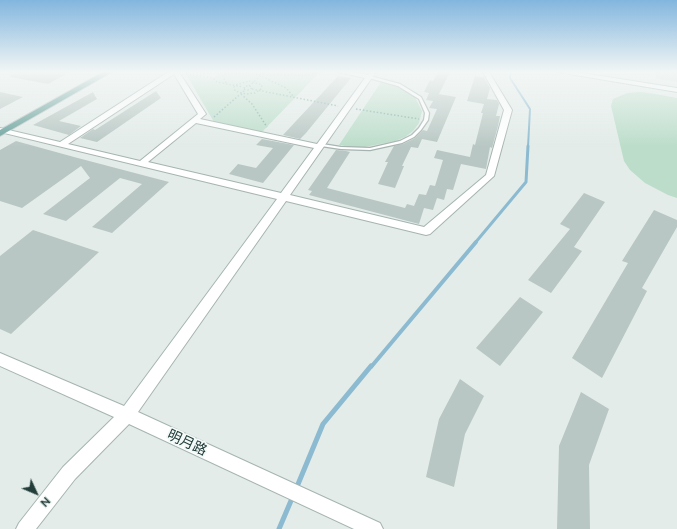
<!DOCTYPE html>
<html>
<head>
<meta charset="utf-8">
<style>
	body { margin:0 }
	#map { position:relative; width:677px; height:529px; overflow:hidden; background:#e3ece9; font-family:Raleway,sans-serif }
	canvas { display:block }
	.north { position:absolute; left:16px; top:473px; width:40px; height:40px; -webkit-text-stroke:3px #f3f9f7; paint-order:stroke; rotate:134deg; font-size:11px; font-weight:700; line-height:16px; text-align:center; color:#233d3a }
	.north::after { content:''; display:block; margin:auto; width:14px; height:18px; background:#233d3a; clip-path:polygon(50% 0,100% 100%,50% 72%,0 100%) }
</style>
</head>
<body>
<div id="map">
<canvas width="677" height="529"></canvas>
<div class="north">N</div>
</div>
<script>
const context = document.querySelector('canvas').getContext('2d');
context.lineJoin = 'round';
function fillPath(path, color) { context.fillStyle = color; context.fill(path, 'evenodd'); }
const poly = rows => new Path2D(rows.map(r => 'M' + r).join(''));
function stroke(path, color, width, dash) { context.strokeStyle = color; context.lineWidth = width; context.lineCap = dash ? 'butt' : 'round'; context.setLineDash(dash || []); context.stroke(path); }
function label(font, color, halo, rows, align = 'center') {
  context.font = font + ' Raleway,"Noto Sans SC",sans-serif'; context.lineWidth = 3.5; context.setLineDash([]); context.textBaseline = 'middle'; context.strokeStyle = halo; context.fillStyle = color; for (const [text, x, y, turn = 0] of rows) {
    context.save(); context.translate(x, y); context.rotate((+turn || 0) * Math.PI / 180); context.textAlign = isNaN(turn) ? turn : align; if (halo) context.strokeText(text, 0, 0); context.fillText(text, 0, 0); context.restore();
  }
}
const built = poly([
	[655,72,677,72,677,82,657,79]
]);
const green = poly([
	[220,72,317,72,319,73,262,132,214,122,187,76,190,75,212,79],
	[381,82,399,87,415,97,422,111,419,123,413,131,405,137,395,141,365,147,350,147,339,145],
	[641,92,656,94,677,98,677,198,668,195,645,183,630,170,624,161,611,106,613,99,627,93]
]);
const streamFar3 = poly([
	[511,72,510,78,530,109,528,147]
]);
const streamFar2 = poly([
	[475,243,526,182,528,146]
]);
const streamFar1 = poly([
	[371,367,476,242]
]);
const stream = poly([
	[296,489,323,424,371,366],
	[279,529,293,496]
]);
const building = poly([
	[11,72,70,72,48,84,10,77],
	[438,72,450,72,439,94,456,97,437,142,422,139,418,148,411,147,402,166,404,166,395,188,378,184,388,162,385,162,394,146,403,144,415,138,423,130,427,131,437,109,429,108,433,101,426,100,429,93,424,92,430,80,433,81],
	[338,76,351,78,306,133,300,139,283,135],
	[475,76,484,77,490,88,487,99,497,100,499,104,496,116,500,116,498,126,492,148,490,147,486,169,461,164,453,190,447,189,444,200,437,198,433,210,424,208,419,224,309,195,312,191,308,190,336,150,346,151,350,152,327,188,405,208,407,204,414,206,419,194,426,195,430,185,435,186,443,160,434,158,437,150,470,157,473,144,475,145,483,113,481,113,484,104,467,101],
	[156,91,161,98,97,142,80,138,93,129,95,130],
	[0,92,23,97,0,109],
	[93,92,97,99,59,121,81,126,69,135,33,125],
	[262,139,294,145,263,183,229,174,238,164,256,168,273,148,256,145],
	[16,141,74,157,169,182,112,233,92,227,142,184,120,178,66,221,43,214,90,178,81,166,22,208,0,201,0,150],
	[584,193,605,202,574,247,582,251,551,293,528,280,570,229,560,224],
	[654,210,677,220,677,227,642,288,647,291,602,378,572,358,628,263,622,261],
	[33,230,99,252,11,334,0,329,0,256],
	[520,297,543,312,500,366,476,348],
	[460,379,484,396,465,434,454,487,426,477,439,419],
	[581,392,609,409,589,465,590,529,557,529,559,446]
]);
const path = poly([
	[221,72,226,83],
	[186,73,308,75,324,72],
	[186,74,213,78,217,82,243,87],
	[259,75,286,88,294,97],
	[249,81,262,85,261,89,255,93,246,94,235,91,234,87,236,85,249,81],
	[246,86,250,86,252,88,248,90,243,89,246,86],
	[249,86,265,72],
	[252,89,338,106],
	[241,94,252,104,267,127],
	[356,109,419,119],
	[214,117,245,90]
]);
const lane = poly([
	[370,76,400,84,421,97,429,113,428,120,421,130,414,137,402,143,370,150,341,149,321,146,320,145,322,144,341,147,370,148,400,141,412,135,419,128,424,120,425,113,419,99,398,86,369,78,368,77,370,76]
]);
const street = poly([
	[168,72,179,72,206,114,200,119,317,144,365,78,338,72,355,72,368,75,370,72,376,72,290,195,424,227,486,175,504,110,483,72,489,72,512,110,494,176,430,234,426,235,286,201,138,412,380,523,383,529,354,529,129,424,75,479,36,529,16,529,19,523,63,467,114,417,0,366,0,353,124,406,277,199,0,132,0,128,60,142,168,72],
	[174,74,198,114,140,161,68,144,174,74],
	[196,123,314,148,281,193,148,162,196,123]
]);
const secondary = poly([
	[557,72,576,72,677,88,677,92,557,72]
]);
const primary = poly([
	[103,72,112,72,0,136,0,130,103,72]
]);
const nearStreetnames = [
	["明月路",187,443,25]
];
fillPath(built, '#d1dcd9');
fillPath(green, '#bcddca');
stroke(streamFar3, '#8cbad0', 2);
stroke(streamFar2, '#8cbad0', 3);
stroke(streamFar1, '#8cbad0', 4);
stroke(stream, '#8cbad0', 5);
fillPath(building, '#b8c7c3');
stroke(lane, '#a6b4b1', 2.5);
stroke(street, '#a6b4b1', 2);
stroke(secondary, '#a1b8b3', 2);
stroke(primary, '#c1c9c8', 2);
stroke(path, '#84afa9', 1.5, [1.5, 2]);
fillPath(lane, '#fff');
fillPath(street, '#fff');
fillPath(secondary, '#fff');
fillPath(primary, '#68a19b');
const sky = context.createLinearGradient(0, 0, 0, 147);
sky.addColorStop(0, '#83b6de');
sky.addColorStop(0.49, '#f2f6f5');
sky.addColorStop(1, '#f2f6f500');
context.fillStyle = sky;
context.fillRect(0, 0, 677, 147);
label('14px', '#233d3a', '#f3f9f7', nearStreetnames);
</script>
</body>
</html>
